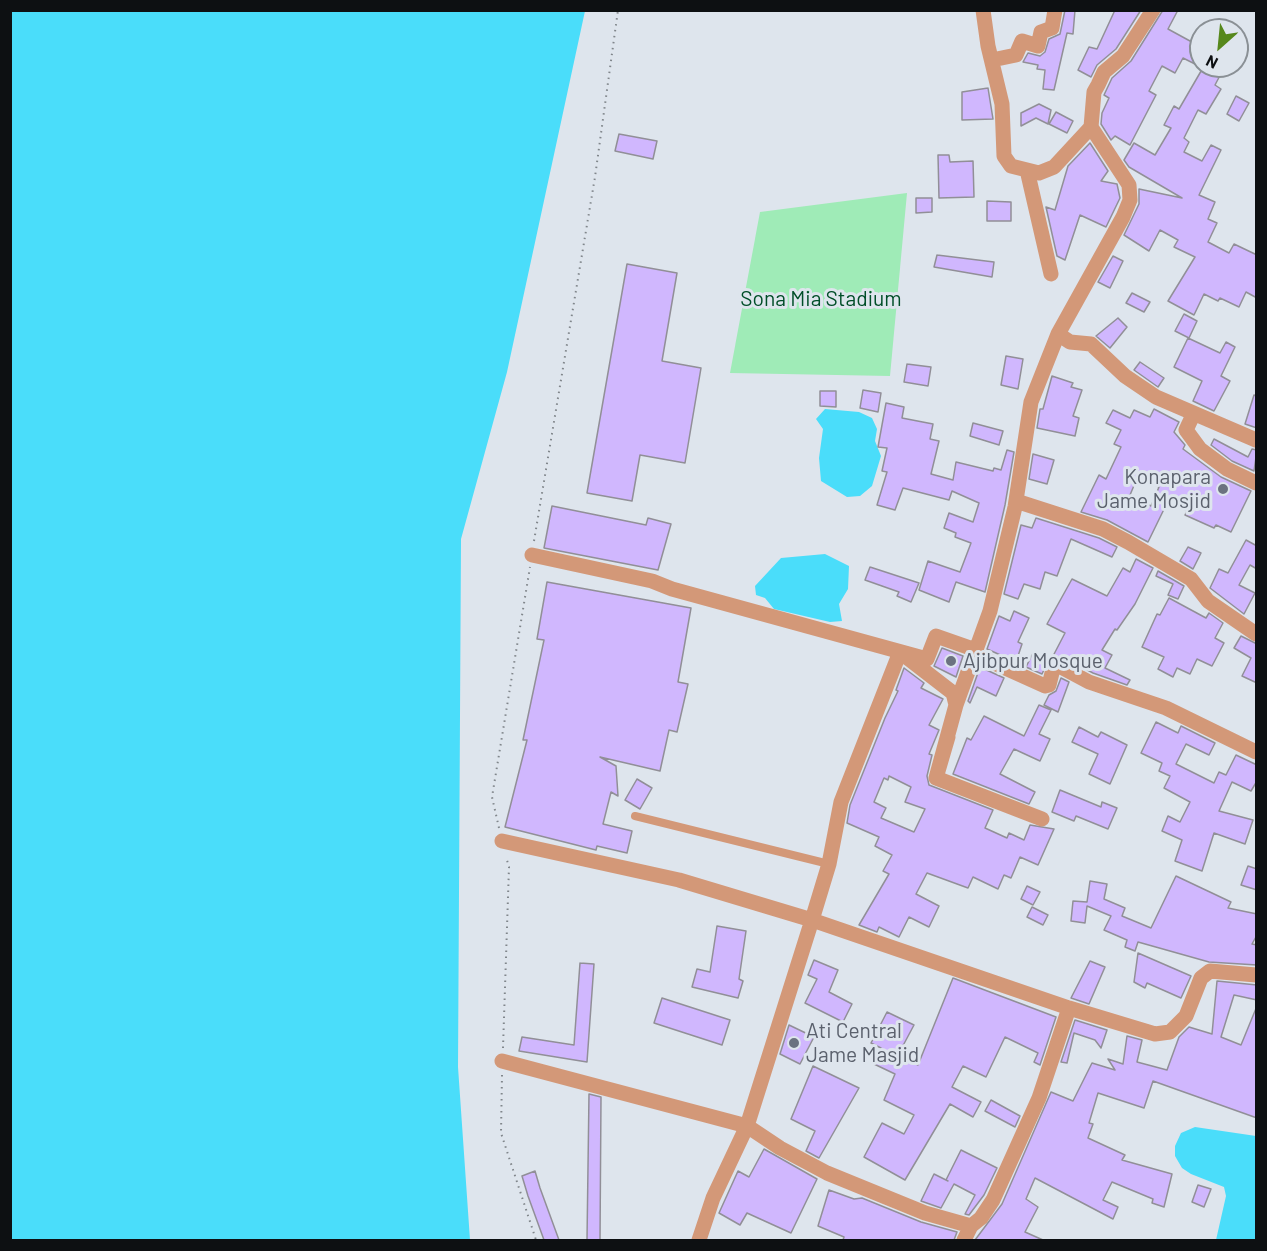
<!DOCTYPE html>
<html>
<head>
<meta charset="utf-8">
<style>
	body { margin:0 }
	#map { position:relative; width:1267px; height:1251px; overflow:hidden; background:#dee5ed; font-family:Barlow,sans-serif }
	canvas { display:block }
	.frame { position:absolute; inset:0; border:12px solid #0d1012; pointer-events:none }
	.north { position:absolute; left:1189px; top:18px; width:60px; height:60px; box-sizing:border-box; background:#dee5ed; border:2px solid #8a9095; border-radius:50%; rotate:207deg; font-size:16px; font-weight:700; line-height:24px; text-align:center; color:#0d1012 }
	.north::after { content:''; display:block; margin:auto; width:21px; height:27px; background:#56881c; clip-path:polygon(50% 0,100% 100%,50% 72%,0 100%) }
</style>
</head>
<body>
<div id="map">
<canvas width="1267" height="1251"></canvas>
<div class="frame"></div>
<div class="north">N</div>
</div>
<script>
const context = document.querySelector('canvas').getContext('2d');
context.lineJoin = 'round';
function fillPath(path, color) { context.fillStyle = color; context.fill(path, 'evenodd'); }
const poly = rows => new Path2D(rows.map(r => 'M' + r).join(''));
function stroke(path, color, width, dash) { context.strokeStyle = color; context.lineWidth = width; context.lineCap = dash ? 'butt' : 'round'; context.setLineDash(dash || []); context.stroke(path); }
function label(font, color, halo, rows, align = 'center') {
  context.font = font + ' Barlow,sans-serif'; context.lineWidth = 6; context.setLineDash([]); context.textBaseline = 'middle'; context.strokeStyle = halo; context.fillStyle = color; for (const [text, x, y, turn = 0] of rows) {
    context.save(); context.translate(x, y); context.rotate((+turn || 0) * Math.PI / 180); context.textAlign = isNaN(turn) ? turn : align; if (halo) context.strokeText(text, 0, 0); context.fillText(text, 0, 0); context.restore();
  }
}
const green = poly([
	[907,193,890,376,730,373,760,212]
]);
const water = poly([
	[10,11,585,11,507,372,461,539,458,1067,470,1240,11,1240],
	[825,409,859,412,872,418,877,429,875,441,881,456,872,486,860,496,847,497,821,481,819,458,823,429,816,419],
	[825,554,849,566,848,589,839,604,842,621,830,622,774,609,765,598,756,595,755,586,781,558],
	[1195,1127,1256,1136,1256,1240,1216,1240,1226,1196,1224,1187,1191,1174,1182,1168,1175,1156,1175,1146,1181,1133]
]);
const building = poly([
	[1065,10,1075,10,1073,34,1067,33,1054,90,1043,89,1045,70,1037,69,1038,65,1023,62,1028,53,1040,56,1045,52,1049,39,1060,34,1065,10],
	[1115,10,1141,10,1116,49,1097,65,1091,77,1078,70,1089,47,1097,49,1115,10],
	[1163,10,1178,10,1168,29,1201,47,1201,67,1183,58,1175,73,1162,66,1149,91,1156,95,1130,145,1115,136,1111,140,1101,124,1102,113,1109,98,1104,95,1112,78,1131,61,1163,10],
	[1204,66,1225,66,1215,85,1221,89,1206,114,1198,110,1184,138,1189,142,1184,152,1202,161,1211,145,1221,150,1199,195,1215,202,1208,219,1217,223,1208,242,1229,253,1234,244,1257,255,1257,298,1246,292,1239,307,1220,298,1218,301,1204,294,1194,315,1168,301,1195,257,1174,247,1178,240,1160,230,1149,251,1124,235,1139,204,1139,189,1182,198,1129,167,1124,160,1134,143,1155,155,1171,128,1164,125,1174,106,1179,109,1204,66],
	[988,88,993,119,962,120,962,92,988,88],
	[1236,96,1249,103,1239,121,1227,114,1236,96],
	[1039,104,1051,110,1048,124,1036,118,1021,126,1021,113,1039,104],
	[1056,112,1073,121,1067,133,1049,124,1056,112],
	[619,134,657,141,653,159,615,151,619,134],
	[1090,143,1108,171,1101,181,1117,184,1120,198,1106,227,1080,215,1065,260,1057,256,1046,207,1055,210,1068,166,1090,143],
	[938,155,949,155,950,162,973,161,974,197,939,198,938,155],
	[916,198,932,198,932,212,916,213,916,198],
	[987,201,1011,202,1011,221,987,221,987,201],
	[937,255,994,262,992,277,934,267,937,255],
	[1113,256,1123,261,1110,288,1098,282,1113,256],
	[627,264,677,273,662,361,701,368,685,463,640,455,632,501,587,493,627,264],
	[1132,293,1150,302,1144,312,1126,303,1132,293],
	[1184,314,1197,321,1189,338,1175,331,1184,314],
	[1118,318,1127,327,1110,348,1096,336,1118,318],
	[1188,338,1220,353,1226,342,1235,347,1221,376,1230,381,1214,411,1193,401,1202,381,1174,367,1188,338],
	[1006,356,1023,359,1018,389,1001,385,1006,356],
	[1140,362,1164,378,1158,387,1134,370,1140,362],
	[907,364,931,367,928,386,904,382,907,364],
	[1052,376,1073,383,1071,387,1082,390,1073,416,1079,418,1075,436,1037,428,1040,409,1043,409,1052,376],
	[863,390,881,393,878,412,860,408,863,390],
	[820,391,836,391,836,407,820,406,820,391],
	[1254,395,1257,396,1257,428,1245,424,1254,395],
	[886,403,904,407,902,418,933,424,930,439,939,441,931,474,953,480,956,462,993,471,994,468,1001,470,1007,450,1014,452,1005,505,985,592,956,582,949,602,919,590,928,561,960,572,971,543,955,537,956,533,944,528,949,513,973,522,979,503,952,491,949,500,903,488,895,510,877,505,887,472,882,471,887,448,878,447,886,403],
	[1154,409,1179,422,1174,432,1185,445,1183,449,1221,477,1251,491,1231,532,1216,525,1214,528,1185,515,1187,511,1168,501,1148,542,1107,520,1081,512,1099,475,1106,479,1121,447,1114,444,1121,430,1106,423,1113,410,1130,418,1134,410,1150,417,1154,409],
	[1138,476,1159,487,1151,506,1130,495,1138,476],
	[973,423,1003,431,999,445,970,436,973,423],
	[1214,439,1248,457,1252,449,1257,450,1254,471,1232,461,1211,445,1214,439],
	[1033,454,1054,460,1047,484,1029,479,1033,454],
	[552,506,646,525,648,518,671,524,658,570,544,548,552,506],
	[1036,518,1099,538,1117,547,1112,557,1071,539,1057,576,1045,572,1040,589,1024,584,1018,599,1004,594,1021,525,1032,528,1036,518],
	[1246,540,1257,546,1257,569,1250,565,1239,585,1255,593,1244,614,1210,588,1219,569,1228,573,1246,540],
	[1188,547,1201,553,1193,569,1180,561,1188,547],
	[1136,559,1153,568,1135,604,1117,630,1115,629,1102,650,1112,655,1105,668,1130,680,1127,685,1093,673,1063,657,1052,658,1065,633,1047,624,1072,579,1107,596,1123,568,1130,572,1136,559],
	[870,567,919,583,911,602,897,596,899,592,865,580,870,567],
	[1158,571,1184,586,1178,599,1168,595,1173,584,1156,576,1158,571],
	[547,582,691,608,678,682,688,684,677,732,669,730,660,771,600,757,616,766,618,796,611,792,603,824,632,831,627,853,597,846,596,850,505,827,527,740,523,740,544,640,537,639,547,582],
	[1169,598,1206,618,1209,613,1223,623,1215,638,1224,643,1212,666,1197,659,1190,674,1177,668,1173,677,1158,669,1164,657,1142,647,1157,614,1160,615,1169,598],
	[1014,611,1029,618,1018,642,1022,644,1016,662,987,649,999,616,1010,621,1014,611],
	[1241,636,1257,644,1257,683,1242,676,1251,658,1234,648,1241,636],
	[942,648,963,656,956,677,934,666,942,648],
	[1033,653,1048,661,1042,674,1026,667,1033,653],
	[980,667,1004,678,996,696,977,687,970,703,968,701,980,667],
	[904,668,924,683,921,688,943,699,929,725,939,730,929,754,932,755,927,776,929,785,993,810,985,828,1007,838,1009,833,1024,840,1030,825,1054,829,1038,865,1020,857,1011,878,1004,875,998,889,973,877,968,888,927,873,916,894,939,906,929,927,909,917,899,937,879,927,877,932,859,925,889,874,883,871,892,855,875,846,879,837,847,823,850,805,885,718,898,691,896,690,904,668],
	[889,776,911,787,905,802,925,809,914,832,881,818,886,808,874,802,884,778,888,780,889,776],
	[1061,678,1069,682,1058,712,1044,705,1049,695,1056,691,1061,678],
	[1039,705,1051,710,1039,734,1050,739,1040,761,1014,749,1000,774,1035,792,1029,804,953,774,967,738,971,740,984,716,1024,736,1039,705],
	[1156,722,1178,733,1181,726,1215,743,1209,755,1186,744,1176,764,1214,783,1219,772,1226,775,1236,755,1257,765,1257,781,1251,791,1232,782,1219,811,1253,820,1245,844,1214,833,1202,871,1175,861,1182,840,1162,831,1168,816,1180,822,1190,802,1164,788,1170,776,1159,771,1162,763,1141,753,1156,722],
	[1079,727,1098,737,1101,732,1127,745,1110,784,1089,774,1098,754,1072,742,1079,727],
	[637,779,652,788,640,809,625,800,637,779],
	[1060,790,1101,807,1102,802,1117,808,1108,829,1076,816,1074,821,1052,812,1060,790],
	[1248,866,1257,869,1257,890,1241,885,1248,866],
	[1176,876,1231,902,1228,908,1257,914,1257,935,1252,944,1257,945,1257,965,1209,962,1138,942,1135,951,1125,947,1127,940,1104,930,1111,916,1087,906,1085,923,1071,921,1073,901,1087,902,1090,881,1107,884,1104,899,1125,908,1122,916,1151,928,1176,876],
	[1027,886,1040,892,1033,905,1021,899,1027,886],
	[1032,907,1048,915,1043,925,1027,917,1032,907],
	[717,926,746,931,739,979,743,981,738,998,692,987,697,969,710,972,717,926],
	[1138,953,1191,976,1181,998,1147,983,1145,988,1134,982,1138,953],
	[814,960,838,970,829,992,852,1004,843,1022,805,1003,817,979,808,975,814,960],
	[1090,961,1105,967,1089,1004,1071,998,1090,961],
	[580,963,594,964,587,1062,519,1051,522,1037,574,1045,580,963],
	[953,978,1056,1017,1040,1065,1034,1062,1038,1053,1005,1037,986,1077,963,1066,952,1087,981,1102,973,1117,950,1104,905,1180,864,1157,882,1123,904,1134,914,1115,884,1100,895,1074,874,1064,881,1048,871,1043,887,1012,914,1025,898,1055,918,1065,953,978],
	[1217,981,1257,985,1257,1000,1234,995,1221,1037,1241,1045,1257,1006,1257,1118,1153,1081,1144,1108,1098,1093,1089,1123,1093,1124,1088,1138,1125,1155,1122,1160,1172,1174,1164,1207,1152,1203,1153,1199,1112,1182,1103,1200,1118,1207,1113,1219,1035,1178,1026,1199,1038,1207,1025,1232,1043,1240,975,1240,1002,1204,1051,1092,1073,1101,1092,1063,1115,1070,1108,1059,1123,1064,1127,1036,1142,1040,1137,1062,1167,1070,1179,1037,1189,1027,1212,1034,1217,981],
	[662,998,730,1020,722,1045,654,1023,662,998],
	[1075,1020,1107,1030,1101,1048,1095,1040,1074,1033,1067,1063,1061,1062,1075,1020],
	[789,1025,814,1037,800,1064,780,1054,789,1025],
	[813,1066,859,1088,819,1158,806,1151,815,1131,791,1119,813,1066],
	[589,1094,601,1097,600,1240,587,1240,589,1094],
	[991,1100,1020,1116,1015,1127,985,1111,991,1100],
	[764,1149,817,1179,791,1233,747,1213,740,1225,719,1213,738,1171,749,1177,764,1149],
	[961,1150,997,1168,984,1195,969,1215,965,1214,975,1195,954,1184,941,1208,921,1201,934,1174,948,1181,946,1180,961,1150],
	[535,1171,540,1188,559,1240,544,1240,528,1196,522,1176,535,1171],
	[1198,1185,1211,1189,1204,1207,1192,1202,1198,1185],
	[829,1190,854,1199,862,1198,921,1222,957,1232,954,1240,843,1240,844,1237,818,1226,829,1190]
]);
const path = poly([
	[534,541,595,177,618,10],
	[499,828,492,797,530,567],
	[503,1048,509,867,506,857],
	[502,1075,501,1133,536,1240]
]);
const service = poly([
	[635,816,829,864]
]);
const minor = poly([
	[983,10,988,46,1002,104,1004,156,1011,166,1039,173,1054,167,1091,127,1094,92,1098,85,1104,72,1123,56,1153,10],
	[992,60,1016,55,1022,41,1038,46,1041,32,1052,28,1055,10],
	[1027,170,1051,274],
	[1058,334,1070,342,1091,344,1125,376,1156,397,1256,440],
	[1193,415,1186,430,1200,449,1227,469,1256,483],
	[1016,501,1103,529,1128,542,1191,579,1208,601,1256,634],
	[532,555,652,581,672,589,927,659,936,636,976,650],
	[974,654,1045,686,1049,685,1053,669,1059,666,1089,682,1166,708,1256,752],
	[956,705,990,611,1015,507,1031,402,1058,334,1123,217,1130,200,1129,185,1091,127],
	[948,737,936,778,956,705,953,693,900,652,841,802,829,864,812,920,1069,1008,1155,1034,1170,1032,1186,1016,1201,978,1210,971,1256,975],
	[936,778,1042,819],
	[502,841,679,880,812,920,747,1126,502,1061],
	[699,1240,713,1198,747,1126,780,1148,827,1173,925,1213,971,1226],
	[964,1240,971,1226,981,1218,993,1200,1039,1098,1069,1008]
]);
const markers = [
	[1223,489,6,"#6b7280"],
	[951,661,6,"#6b7280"],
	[794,1043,6,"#6b7280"]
];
const parkNames = [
	["Sona Mia Stadium",821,299]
];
const worshipNames = [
	["Konapara",1211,477,"right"],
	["Jame Mosjid",1211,501,"right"],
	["Ajibpur Mosque",963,661],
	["Ati Central",806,1031],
	["Jame Masjid",806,1055]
];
fillPath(green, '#9febb7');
fillPath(water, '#4addfa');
fillPath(building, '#d0b7fe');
stroke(building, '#918f97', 1.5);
stroke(path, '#80868b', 2, [1.5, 4.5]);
stroke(service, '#d39878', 8);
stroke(minor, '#d39878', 15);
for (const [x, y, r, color] of markers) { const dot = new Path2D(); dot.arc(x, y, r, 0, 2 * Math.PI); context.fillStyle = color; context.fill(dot); stroke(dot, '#dee5ed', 2); }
label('21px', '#004e28', '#dee5ed', parkNames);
label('21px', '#5b616d', '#dee5ed', worshipNames, 'left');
</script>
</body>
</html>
